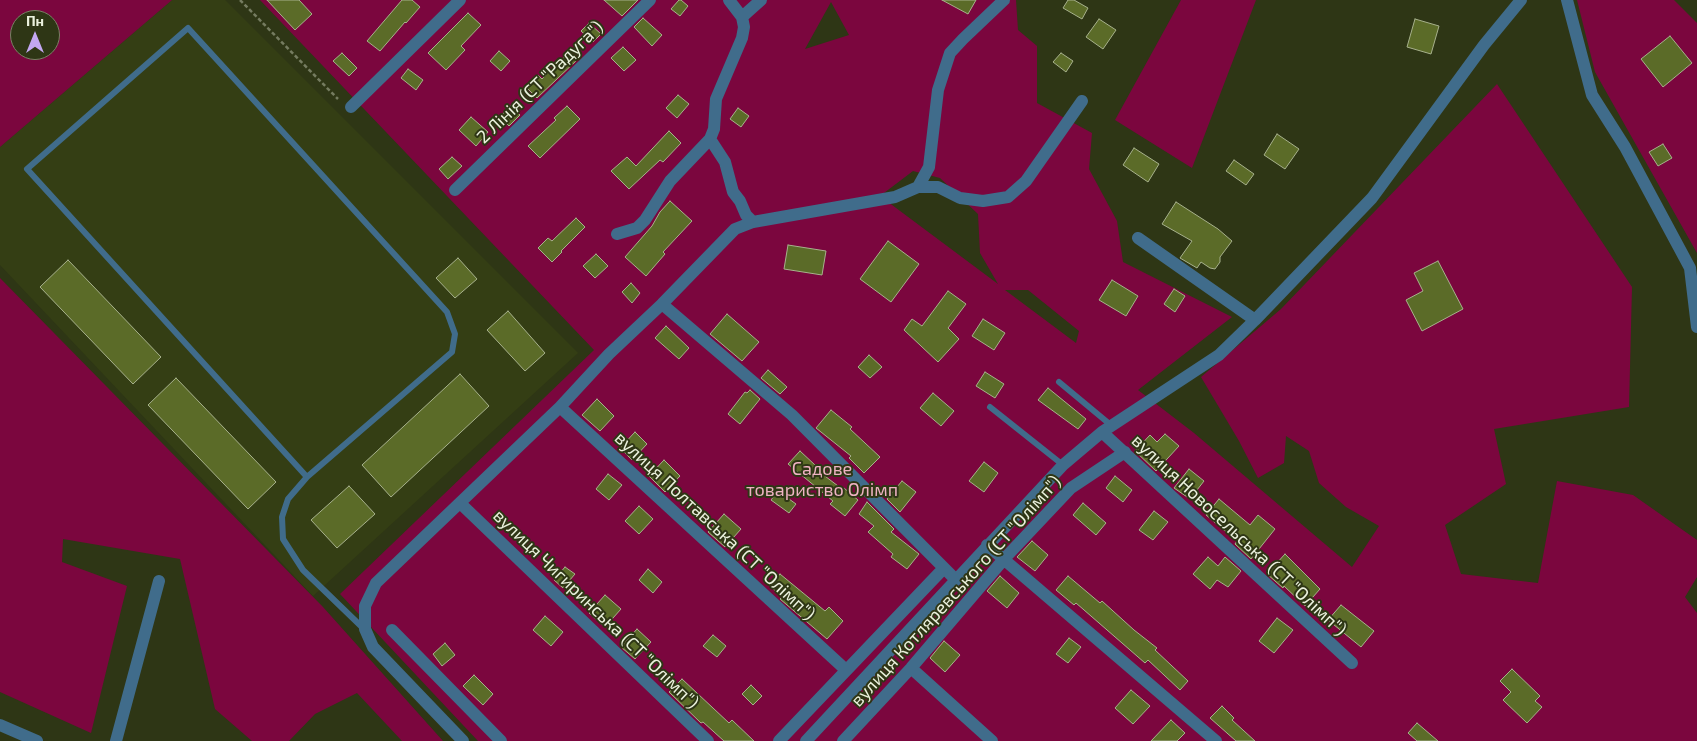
<!DOCTYPE html>
<html>
<head>
<meta charset="utf-8">
<style>
	body { margin:0 }
	#map { position:relative; width:1697px; height:741px; overflow:hidden; background:#2e3615; font-family:"Exo 2",sans-serif }
	canvas { display:block }
	.north { position:absolute; left:10px; top:10px; width:50px; height:50px; box-sizing:border-box; background:#2e3615; border:1px solid #7a8165; border-radius:50%; rotate:0deg; font-size:14px; font-weight:700; line-height:20px; text-align:center; color:#ebf1dd }
	.north::after { content:''; display:block; margin:auto; width:18px; height:22px; background:#c3a7f2; clip-path:polygon(50% 0,100% 100%,50% 72%,0 100%) }
</style>
</head>
<body>
<div id="map">
<canvas width="1697" height="741"></canvas>
<div class="north">Пн</div>
</div>
<script>
const context = document.querySelector('canvas').getContext('2d');
context.lineJoin = 'round';
function fillPath(path, color) { context.fillStyle = color; context.fill(path, 'evenodd'); }
const poly = rows => new Path2D(rows.map(r => 'M' + r).join(''));
function stroke(path, color, width, dash) { context.strokeStyle = color; context.lineWidth = width; context.lineCap = dash ? 'butt' : 'round'; context.setLineDash(dash || []); context.stroke(path); }
function label(font, color, halo, rows, align = 'center') {
  context.font = font + ' "Exo 2",sans-serif'; context.lineWidth = 4; context.setLineDash([]); context.textBaseline = 'middle'; context.strokeStyle = halo; context.fillStyle = color; for (const [text, x, y, turn = 0] of rows) {
    context.save(); context.translate(x, y); context.rotate((+turn || 0) * Math.PI / 180); context.textAlign = isNaN(turn) ? turn : align; if (halo) context.strokeText(text, 0, 0); context.fillText(text, 0, 0); context.restore();
  }
}
const built = poly([
	[172,0,225,0,578,353,313,596,0,265,0,147]
]);
const green = poly([
	[0,0,172,0,0,147],
	[20,20,50,20,50,50,20,50],
	[260,0,1016,0,1018,30,1037,46,1037,103,1092,133,1089,169,1117,221,1123,262,1232,317,1138,390,1194,433,1352,567,1379,526,1346,507,1319,483,1309,451,1286,436,1284,463,1258,478,1239,441,1201,377,1281,309,1497,84,1632,287,1629,407,1494,429,1506,484,1445,525,1461,574,1538,583,1557,481,1633,495,1697,540,1697,577,1685,597,1697,613,1697,741,478,741,340,594,594,350],
	[831,2,849,35,805,49],
	[913,171,940,178,978,214,980,253,998,284,880,196],
	[1005,290,1028,290,1079,331,1076,343],
	[1181,0,1256,0,1192,168,1115,120],
	[1577,0,1674,0,1697,23,1697,253,1595,72],
	[0,278,323,607,443,741,402,741,357,693,315,714,289,741,252,741,215,709,180,559,63,539,62,562,127,586,91,733,0,692]
]);
const building = poly([
	[267,0,299,0,312,14,295,30,267,0],
	[402,0,412,0,420,7,406,23,405,22,380,51,367,41,402,0],
	[604,0,638,0,622,16,604,0],
	[679,0,681,0,688,6,680,16,671,9,679,0],
	[942,0,976,0,968,14,942,0],
	[1068,0,1074,0,1088,8,1082,19,1063,8,1068,0],
	[468,13,481,25,461,46,465,50,446,70,428,53,468,13],
	[643,18,662,35,652,46,634,27,643,18],
	[1099,19,1116,30,1103,49,1086,37,1099,19],
	[1415,19,1439,26,1431,54,1407,47,1415,19],
	[589,23,601,34,593,42,581,31,589,23],
	[1670,36,1692,63,1663,87,1641,59,1670,36],
	[623,47,636,60,624,71,611,58,623,47],
	[499,51,510,61,501,71,490,61,499,51],
	[569,52,577,60,537,98,526,87,538,75,542,79,569,52],
	[342,53,357,68,349,76,333,61,342,53],
	[1061,53,1073,61,1066,72,1053,62,1061,53],
	[408,69,423,80,416,90,401,78,408,69],
	[678,95,689,104,677,118,666,108,678,95],
	[510,106,520,115,509,126,500,117,510,106],
	[567,106,580,119,540,158,528,146,556,120,554,118,567,106],
	[738,108,749,116,741,127,730,119,738,108],
	[471,117,488,132,476,146,459,130,471,117],
	[669,131,681,143,663,162,660,160,629,189,611,171,627,157,636,166,669,131],
	[1277,134,1299,149,1285,169,1264,155,1277,134],
	[1663,144,1672,158,1658,166,1649,152,1663,144],
	[1134,148,1159,164,1148,182,1123,165,1134,148],
	[452,157,462,166,448,179,439,169,452,157],
	[1234,160,1254,174,1246,185,1226,171,1234,160],
	[670,201,692,221,663,252,665,254,646,276,625,257,652,226,660,212,670,201],
	[1176,202,1218,229,1232,241,1220,257,1220,262,1215,269,1210,268,1201,262,1197,268,1180,258,1192,241,1162,224,1176,202],
	[576,218,585,227,561,251,562,252,552,262,538,248,548,238,552,241,576,218],
	[888,241,919,264,891,302,860,279,888,241],
	[788,245,826,251,822,275,784,269,788,245],
	[596,254,608,266,595,278,583,266,596,254],
	[458,258,477,279,455,298,436,278,458,258],
	[68,260,161,357,133,384,40,287,68,260],
	[1438,261,1463,309,1422,331,1406,300,1423,291,1414,273,1438,261],
	[1112,280,1138,296,1126,316,1099,300,1112,280],
	[631,283,640,293,632,303,622,292,631,283],
	[1174,289,1185,296,1175,312,1164,304,1174,289],
	[948,291,966,304,948,328,959,339,938,362,904,330,912,319,922,326,948,291],
	[508,311,545,353,525,371,487,330,508,311],
	[727,314,759,342,742,361,710,334,727,314],
	[983,319,1005,333,994,350,972,336,983,319],
	[666,326,689,348,679,359,655,338,666,326],
	[869,355,882,367,870,378,858,367,869,355],
	[768,370,787,387,780,394,761,378,768,370],
	[985,372,1004,384,995,398,976,386,985,372],
	[460,374,489,406,391,497,362,465,460,374],
	[176,378,276,482,248,509,148,405,176,378],
	[1048,388,1086,419,1078,429,1038,400,1048,388],
	[750,390,760,399,740,424,728,414,745,392,747,393,750,390],
	[933,393,954,411,941,426,920,408,933,393],
	[597,399,614,416,600,431,582,415,597,399],
	[831,410,852,427,850,429,880,457,864,473,849,458,851,456,816,428,831,410],
	[635,432,647,444,632,460,620,448,635,432],
	[1165,434,1179,446,1156,471,1135,451,1150,435,1157,442,1165,434],
	[800,451,815,465,813,467,842,489,844,488,858,500,845,516,830,504,833,501,788,464,800,451],
	[664,460,680,476,665,492,649,476,664,460],
	[984,462,998,473,984,492,969,481,984,462],
	[1189,469,1204,481,1190,499,1174,488,1189,469],
	[608,474,622,485,609,500,596,489,608,474],
	[1115,476,1132,490,1123,502,1106,488,1115,476],
	[902,481,916,492,900,512,887,499,902,481],
	[349,486,375,514,337,548,311,520,349,486],
	[778,491,796,504,789,513,771,500,778,491],
	[1219,499,1250,525,1258,515,1275,529,1251,559,1235,544,1237,541,1206,515,1219,499],
	[867,502,894,529,891,532,919,554,907,569,891,557,893,554,868,532,874,526,859,514,867,502],
	[1083,503,1106,523,1096,535,1073,515,1083,503],
	[639,506,653,519,639,534,625,521,639,506],
	[1154,511,1168,522,1153,540,1139,530,1154,511],
	[724,514,741,529,725,547,708,532,724,514],
	[1032,541,1048,555,1035,571,1017,557,1032,541],
	[1285,554,1320,589,1305,606,1284,586,1283,588,1267,574,1285,554],
	[1208,557,1218,566,1225,557,1241,571,1228,587,1217,580,1210,589,1193,574,1208,557],
	[565,567,575,574,563,588,554,580,565,567],
	[648,569,662,582,653,593,639,580,648,569],
	[780,574,825,611,829,607,843,621,827,639,780,599,782,597,770,586,780,574],
	[1000,576,1019,593,1007,608,987,591,1000,576],
	[1068,576,1100,603,1102,601,1134,630,1157,648,1155,650,1188,681,1180,690,1148,660,1145,663,1076,603,1074,605,1056,590,1068,576],
	[605,595,621,609,605,627,589,613,605,595],
	[1341,605,1374,631,1361,647,1328,620,1341,605],
	[545,616,563,632,551,646,533,630,545,616],
	[1277,618,1293,630,1274,653,1259,641,1277,618],
	[637,629,651,642,635,659,621,647,637,629],
	[713,635,726,646,717,657,703,646,713,635],
	[1069,638,1081,647,1068,663,1056,654,1069,638],
	[944,641,960,655,945,672,930,658,944,641],
	[445,643,455,655,442,666,433,654,445,643],
	[1512,669,1540,696,1535,701,1542,707,1527,723,1503,700,1511,692,1500,681,1512,669],
	[474,675,493,694,483,705,463,686,474,675],
	[682,679,729,723,732,720,754,741,724,741,703,722,701,723,669,692,682,679],
	[751,685,762,696,753,705,742,694,751,685],
	[1131,690,1150,706,1133,724,1115,708,1131,690],
	[1222,706,1234,718,1232,720,1255,741,1236,741,1210,718,1222,706],
	[1171,720,1185,733,1177,741,1151,741,1171,720],
	[1417,723,1438,741,1417,741,1408,733,1417,723]
]);
const path = poly([
	[240,0,338,99]
]);
const service = poly([
	[1059,382,1112,426],
	[990,407,1063,465],
	[307,477,27,169,188,28,447,312,455,334,452,352,307,477,288,499,282,517,283,539,303,570,364,629]
]);
const minor = poly([
	[729,0,742,17],
	[1567,0,1592,95,1625,147,1690,268,1697,327],
	[351,107,460,0],
	[710,139,725,162,733,192,740,201,746,215,753,222],
	[918,187,938,187,960,198,983,201,1008,197,1026,181,1082,101],
	[455,190,650,0],
	[617,234,637,228,645,220,670,181,710,139,714,129,716,99,742,38,744,27,742,17,761,0],
	[1138,238,1255,320],
	[662,304,792,415,956,580],
	[560,407,846,670],
	[1102,432,1352,663],
	[460,503,708,741],
	[987,545,1216,741],
	[392,630,501,741],
	[911,668,992,741],
	[0,725,37,741],
	[116,741,159,581],
	[463,741,373,647,365,629,365,606,376,583,560,407,609,354,662,304,735,229,753,222,895,197,918,187,929,167,938,90,950,53,963,39,1004,0],
	[779,741,944,568],
	[806,741,1063,465,1102,432,1219,355,1255,320,1372,198,1484,45,1521,0],
	[843,741,911,668,1004,559,1071,488,1125,452]
]);
const streetNames = [
	["2 Лінія (СТ \"Радуга\")",540,82,-44],
	["вулиця Полтавська (СТ \"Олімп\")",715,526,43],
	["вулиця Новосельська (СТ \"Олімп\")",1239,535,43],
	["вулиця Котляревського (СТ \"Олімп\")",956,591,-48],
	["вулиця Чигиринська (СТ \"Олімп\")",596,609,44]
];
const parkNames = [
	["Садове",822,469],
	["товариство Олімп",822,490]
];
fillPath(built, '#343e14');
fillPath(green, '#7b063e');
fillPath(building, '#5b6b28');
stroke(building, '#a7b18c', 1);
stroke(path, '#757c60', 2.5, [4, 2.5]);
stroke(service, '#406c8b', 6);
stroke(minor, '#406c8b', 12);
label('18px', '#ebf1dd', '#2e3615', streetNames);
label('18px', '#efb2c3', '#2e3615', parkNames);
</script>
</body>
</html>
